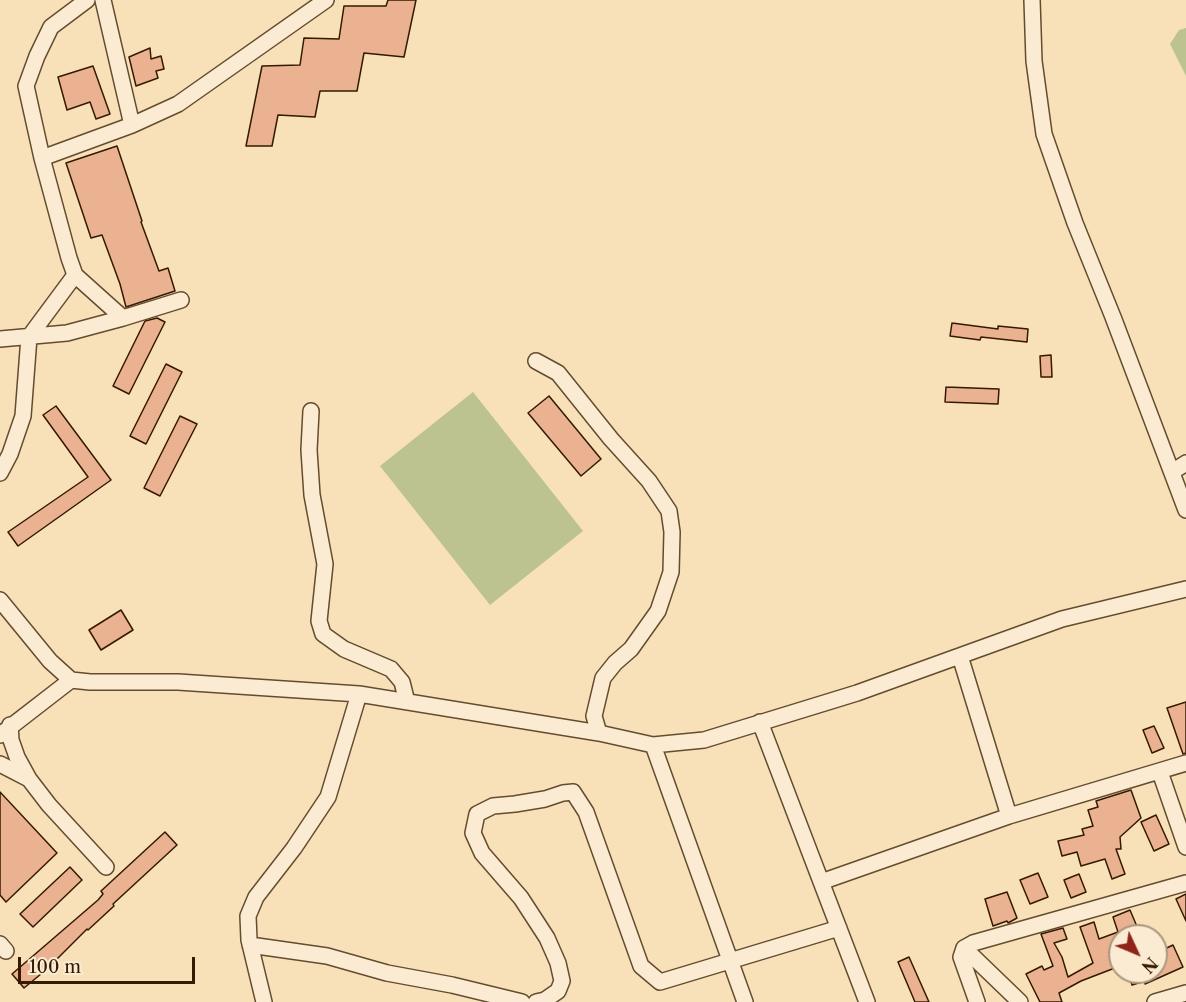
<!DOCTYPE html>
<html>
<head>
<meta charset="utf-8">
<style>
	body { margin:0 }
	#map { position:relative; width:1186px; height:1002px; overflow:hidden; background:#f8e0b9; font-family:"Libre Caslon Text",serif }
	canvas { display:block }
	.north { position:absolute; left:1108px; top:924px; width:60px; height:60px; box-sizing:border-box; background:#faebd2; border:2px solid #aa977e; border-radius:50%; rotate:134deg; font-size:16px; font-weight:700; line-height:24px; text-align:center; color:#331a00 }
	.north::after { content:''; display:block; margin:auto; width:21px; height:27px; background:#8f2418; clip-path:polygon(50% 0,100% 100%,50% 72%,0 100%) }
	.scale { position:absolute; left:18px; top:957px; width:177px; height:27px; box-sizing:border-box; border:3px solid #331a00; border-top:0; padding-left:8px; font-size:18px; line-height:21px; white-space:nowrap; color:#331a00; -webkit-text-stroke:4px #faebd2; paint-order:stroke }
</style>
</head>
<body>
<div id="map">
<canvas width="1186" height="1002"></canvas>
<div class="north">N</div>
<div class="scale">100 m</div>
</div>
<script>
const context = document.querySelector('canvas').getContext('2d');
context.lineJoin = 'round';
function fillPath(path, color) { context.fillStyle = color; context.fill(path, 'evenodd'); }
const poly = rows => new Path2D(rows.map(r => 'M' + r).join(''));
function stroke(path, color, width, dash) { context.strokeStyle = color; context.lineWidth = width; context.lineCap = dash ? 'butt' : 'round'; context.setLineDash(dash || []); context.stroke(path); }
const green = poly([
	[1186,28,1186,76,1170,44,1179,30],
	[473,392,583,531,490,605,380,466]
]);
const building = poly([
	[388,0,416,0,404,57,364,53,357,91,320,91,315,117,278,115,272,146,246,146,262,66,300,65,304,38,339,39,344,6,386,6,388,0],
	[150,48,151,59,161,56,164,69,156,71,158,78,136,86,129,57,150,48],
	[93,66,110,114,96,119,90,102,67,110,58,77,93,66],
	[117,146,142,221,141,222,159,271,168,268,175,291,126,307,120,284,102,235,91,238,66,163,117,146],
	[157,318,165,322,129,394,113,386,145,321,157,318],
	[952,323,998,329,998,326,1028,329,1027,342,981,337,980,340,950,336,952,323],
	[1051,355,1052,377,1041,377,1040,356,1051,355],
	[166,364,182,372,146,444,130,436,166,364],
	[946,387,999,389,998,404,945,402,946,387],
	[549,396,601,459,581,476,528,413,549,396],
	[56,406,111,480,18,546,8,532,88,477,43,415,56,406],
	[180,416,197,424,160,496,144,488,180,416],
	[121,610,133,630,101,650,89,630,121,610],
	[1186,702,1186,753,1183,754,1167,708,1186,702],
	[1154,726,1164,748,1152,753,1143,730,1154,726],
	[1131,790,1141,818,1120,837,1121,849,1116,849,1125,874,1112,879,1105,859,1081,866,1077,852,1062,856,1058,841,1084,835,1082,829,1093,826,1088,810,1098,807,1096,801,1131,790],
	[0,792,57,853,6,902,0,895,0,792],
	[1156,815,1169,844,1154,851,1141,822,1156,815],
	[165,832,177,845,113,904,114,906,88,930,87,929,47,969,24,988,12,974,98,900,103,894,101,891,165,832],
	[70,867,82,880,33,927,20,914,70,867],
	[1038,873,1048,897,1030,904,1020,880,1038,873],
	[1079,874,1086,892,1071,898,1064,880,1079,874],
	[1007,892,1017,918,1008,923,1007,921,993,926,985,899,1007,892],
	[1186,894,1186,921,1176,899,1186,894],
	[1130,910,1141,936,1120,936,1120,966,1081,981,1059,993,1062,1002,1040,1002,1026,974,1042,966,1044,970,1053,966,1041,934,1063,928,1067,939,1054,943,1062,957,1068,977,1093,963,1080,927,1094,922,1099,939,1118,932,1113,917,1130,910],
	[1173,945,1183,967,1145,984,1145,981,1132,985,1128,972,1156,972,1156,953,1173,945],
	[909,957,929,1002,915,1002,898,962,909,957]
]);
const minor = poly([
	[87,0,51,27,37,56,26,86,42,158,69,258,75,275,123,318],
	[103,0,132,125],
	[1032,0,1034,61,1044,134,1075,223,1113,317,1186,510],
	[42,158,132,125,178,104,326,0],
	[0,339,67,333,123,318,181,300],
	[536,361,558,373,611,439,649,481,669,511,672,532,671,572,658,611,631,649,615,663,603,678,594,716,599,733],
	[311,411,309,450,312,495,325,564,319,621,323,634,344,649,391,669,402,682,407,702],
	[1172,472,1186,463],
	[0,473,10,454,23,416,29,337,75,275],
	[0,600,50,661,71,680,90,682,178,682,359,694,599,733,653,745,704,740,857,693,1062,619,1186,589],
	[960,656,1009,816],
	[760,722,867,1002],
	[10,725,11,740,17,757,29,779,49,805,106,867],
	[0,735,71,680],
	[653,745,745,1002],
	[0,764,29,779],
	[1160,772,1186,847],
	[821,882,1009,816,1186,763],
	[0,944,6,951],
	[250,945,327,956,387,973,452,985,522,1002],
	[964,948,1020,1002],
	[264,1002,249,940,248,916,256,897,294,848,328,797,359,694],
	[536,1002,545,1000,558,991,562,981,558,963,547,938,521,898,482,853,473,833,477,814,493,806,515,804,545,799,563,793,573,792,586,812,641,966,660,982,839,928],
	[977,1002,961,957,964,948,973,943,1186,883],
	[1155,1002,1186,993]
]);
fillPath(green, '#bcc290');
fillPath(building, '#ebb291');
stroke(building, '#331a00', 1.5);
stroke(minor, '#644c2e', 18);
stroke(minor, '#faebd2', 15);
</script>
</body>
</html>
